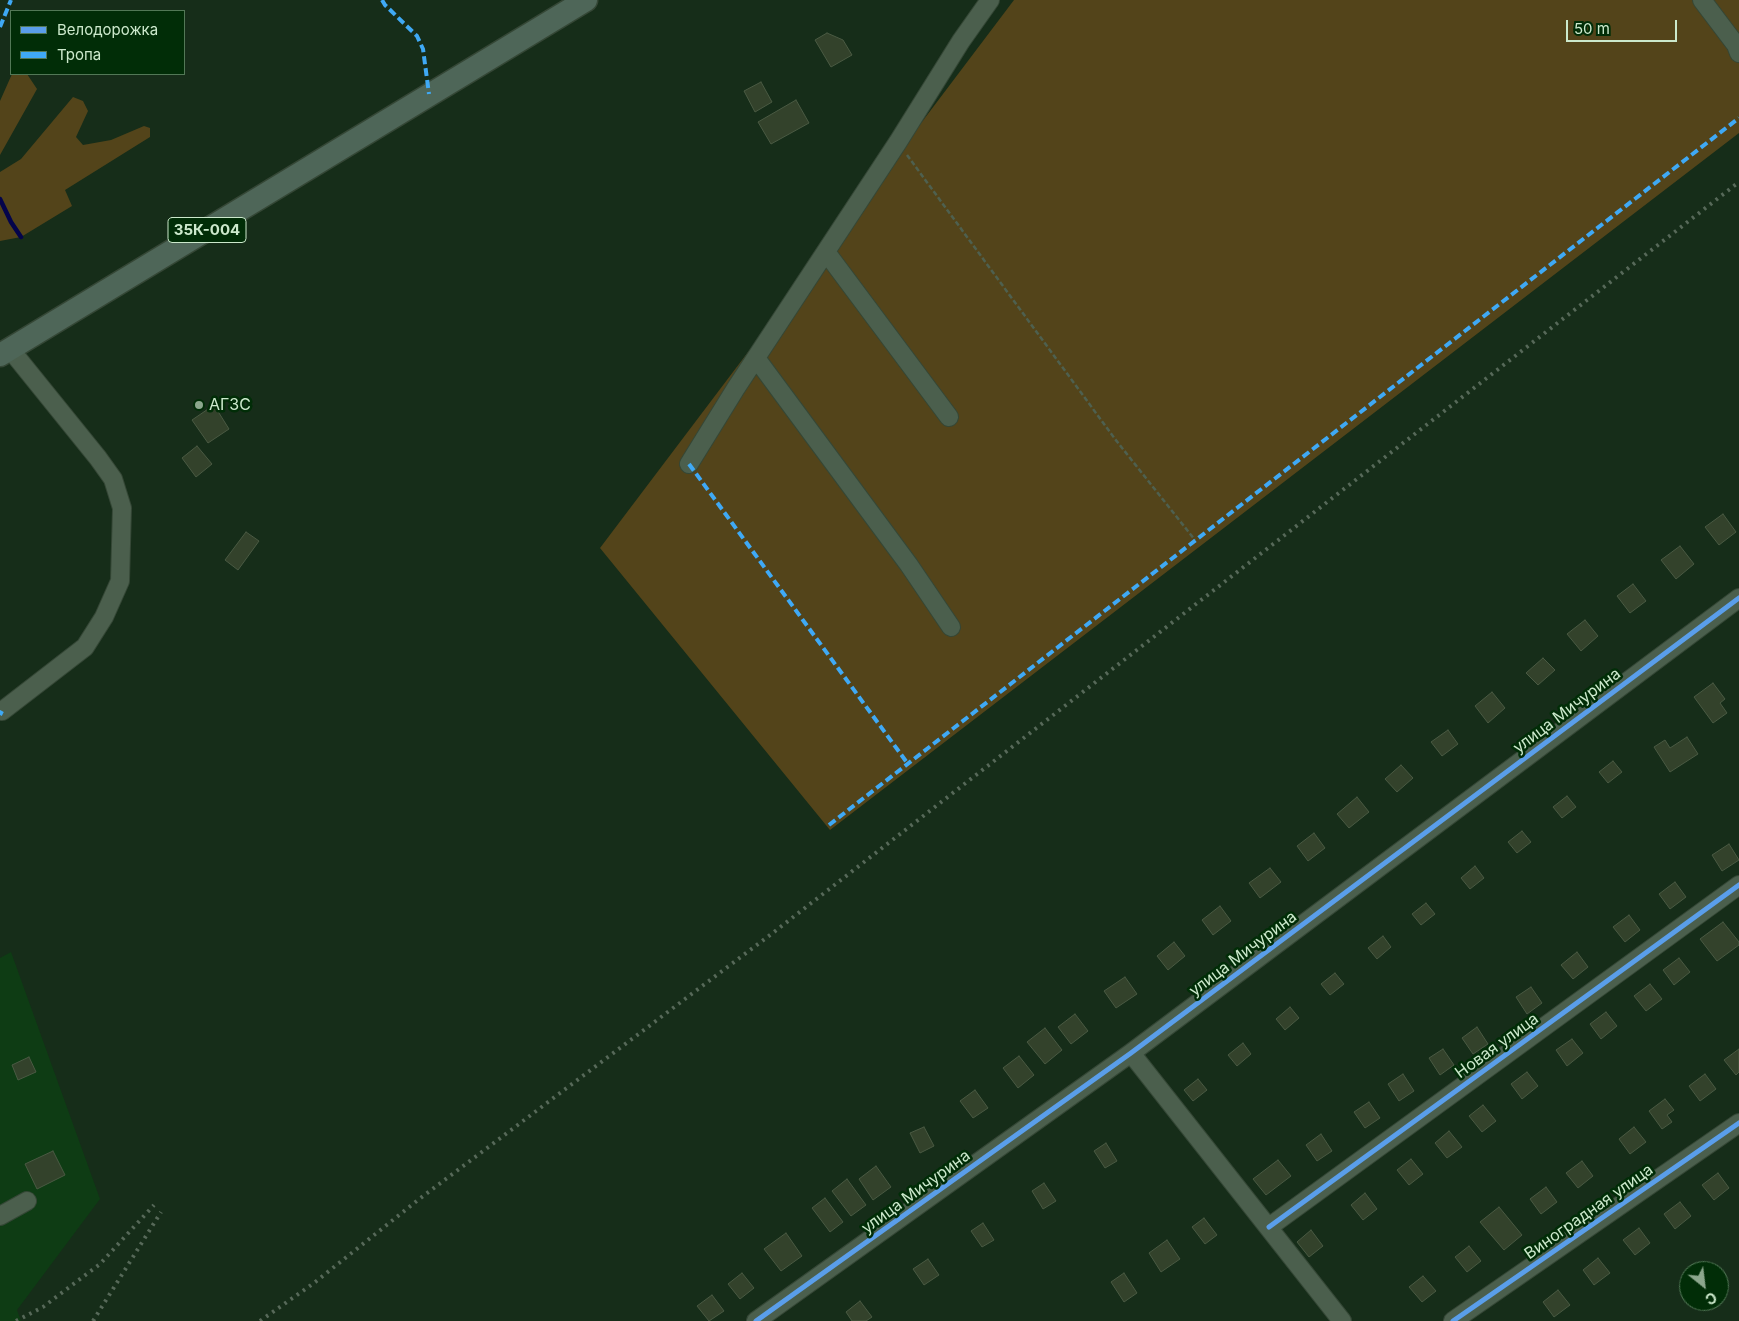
<!DOCTYPE html>
<html>
<head>
<meta charset="utf-8">
<style>
	body { margin:0 }
	#map { position:relative; width:1739px; height:1321px; overflow:hidden; background:#162d19; font-family:Inter,sans-serif }
	canvas { display:block }
	.legend { position:absolute; left:10px; top:10px; width:175px; height:65px; box-sizing:border-box; background:#012d07; border:1px solid #527856; margin:0; padding:6px 9px; list-style:none; font-size:15px; color:#cce9cc }
	.legend li { display:flex; align-items:center; gap:10px; height:25px }
	.legend b { width:25px; border:1px solid #527856 }
	.north { position:absolute; left:1679px; top:1261px; width:50px; height:50px; box-sizing:border-box; background:#012d07; border:1px solid #527856; border-radius:50%; rotate:151deg; font-size:14px; font-weight:700; line-height:20px; text-align:center; color:#cce9cc }
	.north::after { content:''; display:block; margin:auto; width:18px; height:22px; background:#8ca78d; clip-path:polygon(50% 0,100% 100%,50% 72%,0 100%) }
	.scale { position:absolute; left:1566px; top:20px; width:111px; height:22px; box-sizing:border-box; border:2px solid #cce9cc; border-top:0; padding-left:6px; font-size:15px; line-height:18px; white-space:nowrap; color:#cce9cc; -webkit-text-stroke:4px #012d07; paint-order:stroke }
</style>
</head>
<body>
<div id="map">
<canvas width="1739" height="1321"></canvas>
<ul class="legend">
<li><b style="height:6px;background:#5a9eea"></b>Велодорожка</li>
<li><b style="height:6px;background:#3fa9f5"></b>Тропа</li>
</ul>
<div class="north">С</div>
<div class="scale">50 m</div>
</div>
<script>
const context = document.querySelector('canvas').getContext('2d');
context.lineJoin = 'round';
function fillPath(path, color) { context.fillStyle = color; context.fill(path, 'evenodd'); }
const poly = rows => new Path2D(rows.map(r => 'M' + r).join(''));
function stroke(path, color, width, dash) { context.strokeStyle = color; context.lineWidth = width; context.lineCap = dash ? 'butt' : 'round'; context.setLineDash(dash || []); context.stroke(path); }
function label(font, color, halo, rows, align = 'center') {
  context.font = font + ' Inter,sans-serif'; context.lineWidth = 5; context.setLineDash([]); context.textBaseline = 'middle'; context.strokeStyle = halo; context.fillStyle = color; for (const [text, x, y, turn = 0] of rows) {
    context.save(); context.translate(x, y); context.rotate((+turn || 0) * Math.PI / 180); context.textAlign = isNaN(turn) ? turn : align; if (halo) context.strokeText(text, 0, 0); context.fillText(text, 0, 0); context.restore();
  }
}
const built = poly([
	[11,952,100,1199,17,1310,21,1321,0,1321,0,958]
]);
const green = poly([
	[1014,0,1739,0,1739,133,830,830,600,548],
	[12,74,27,74,37,89,0,155,0,101],
	[73,97,83,101,88,111,76,137,83,145,111,140,144,126,150,128,150,137,65,190,72,206,21,237,0,241,0,172,21,159]
]);
const stream = poly([
	[0,199,11,222,21,237]
]);
const building = poly([
	[827,33,843,40,852,55,831,67,815,40,827,33],
	[761,82,772,102,755,112,744,91,761,82],
	[796,100,809,123,771,144,758,122,796,100],
	[214,405,229,429,208,443,192,420,214,405],
	[197,446,212,464,196,477,182,458,197,446],
	[1723,514,1736,532,1719,545,1705,527,1723,514],
	[246,532,259,541,238,570,225,560,246,532],
	[1680,546,1694,564,1676,579,1661,560,1680,546],
	[1633,584,1646,601,1630,613,1617,596,1633,584],
	[1585,620,1598,636,1581,651,1567,634,1585,620],
	[1543,658,1555,670,1538,685,1526,673,1543,658],
	[1713,683,1725,699,1720,703,1727,713,1713,723,1694,697,1713,683],
	[1492,692,1505,708,1488,723,1475,706,1492,692],
	[1448,730,1458,744,1442,756,1431,742,1448,730],
	[1687,737,1698,754,1670,772,1654,747,1665,740,1670,748,1687,737],
	[1613,761,1622,772,1608,783,1599,772,1613,761],
	[1401,765,1413,778,1397,792,1385,779,1401,765],
	[1567,796,1576,807,1562,818,1553,807,1567,796],
	[1357,797,1369,812,1349,828,1337,814,1357,797],
	[1522,831,1531,842,1517,853,1508,842,1522,831],
	[1314,833,1325,848,1308,861,1297,846,1314,833],
	[1729,844,1739,860,1722,871,1712,855,1729,844],
	[1475,866,1484,878,1470,889,1461,878,1475,866],
	[1270,868,1281,882,1260,898,1249,883,1270,868],
	[1675,882,1686,897,1670,909,1659,894,1675,882],
	[1426,903,1435,914,1421,925,1412,914,1426,903],
	[1220,906,1231,921,1213,935,1202,920,1220,906],
	[1629,915,1640,930,1625,942,1613,927,1629,915],
	[1723,922,1739,942,1739,945,1717,961,1700,939,1723,922],
	[1383,936,1391,947,1377,959,1368,948,1383,936],
	[1174,942,1185,956,1168,970,1157,956,1174,942],
	[1577,952,1588,967,1573,979,1561,965,1577,952],
	[1679,958,1690,972,1674,985,1663,970,1679,958],
	[1335,973,1344,984,1330,995,1321,984,1335,973],
	[1125,977,1137,994,1116,1008,1104,991,1125,977],
	[1650,984,1662,999,1646,1011,1634,996,1650,984],
	[1531,987,1542,1003,1527,1014,1516,997,1531,987],
	[1290,1007,1299,1018,1285,1030,1276,1019,1290,1007],
	[1606,1012,1617,1026,1601,1039,1590,1024,1606,1012],
	[1075,1014,1088,1031,1071,1044,1058,1027,1075,1014],
	[1477,1027,1488,1044,1473,1054,1462,1038,1477,1027],
	[1045,1028,1062,1050,1045,1064,1027,1042,1045,1028],
	[1572,1039,1583,1053,1567,1066,1556,1050,1572,1039],
	[1243,1043,1251,1054,1237,1066,1228,1055,1243,1043],
	[1443,1049,1454,1065,1440,1075,1429,1058,1443,1049],
	[1739,1049,1739,1072,1736,1075,1724,1060,1739,1049],
	[1019,1056,1034,1075,1018,1088,1003,1068,1019,1056],
	[29,1057,36,1072,18,1080,12,1065,29,1057],
	[1527,1072,1538,1086,1522,1099,1511,1084,1527,1072],
	[1403,1074,1414,1091,1399,1101,1388,1084,1403,1074],
	[1705,1074,1716,1089,1700,1101,1689,1086,1705,1074],
	[1198,1079,1207,1090,1193,1101,1184,1090,1198,1079],
	[975,1090,988,1108,973,1118,960,1101,975,1090],
	[1665,1099,1674,1110,1667,1115,1672,1122,1662,1129,1649,1111,1665,1099],
	[1369,1102,1380,1118,1365,1128,1354,1112,1369,1102],
	[1483,1105,1496,1121,1482,1132,1469,1116,1483,1105],
	[924,1127,934,1146,920,1153,910,1133,924,1127],
	[1634,1127,1646,1142,1630,1154,1619,1139,1634,1127],
	[1449,1131,1462,1147,1447,1158,1435,1143,1449,1131],
	[1321,1134,1332,1151,1317,1161,1306,1145,1321,1134],
	[1106,1143,1117,1161,1105,1168,1094,1151,1106,1143],
	[53,1151,65,1175,37,1189,25,1164,53,1151],
	[1411,1159,1423,1174,1409,1185,1397,1170,1411,1159],
	[1278,1160,1291,1176,1266,1195,1253,1179,1278,1160],
	[1582,1161,1593,1176,1578,1188,1566,1173,1582,1161],
	[876,1166,891,1187,873,1200,859,1179,876,1166],
	[1718,1173,1729,1188,1714,1200,1702,1185,1718,1173],
	[847,1179,866,1205,851,1216,832,1191,847,1179],
	[1044,1183,1056,1201,1043,1209,1032,1191,1044,1183],
	[1546,1187,1557,1202,1541,1214,1530,1199,1546,1187],
	[1365,1193,1377,1209,1363,1220,1351,1205,1365,1193],
	[825,1198,843,1222,830,1232,812,1208,825,1198],
	[1680,1202,1691,1216,1675,1229,1664,1214,1680,1202],
	[1499,1207,1522,1235,1504,1250,1480,1222,1499,1207],
	[1204,1218,1217,1235,1205,1244,1192,1227,1204,1218],
	[983,1223,994,1240,982,1247,971,1231,983,1223],
	[1639,1228,1650,1243,1635,1255,1623,1240,1639,1228],
	[1311,1230,1323,1246,1309,1257,1297,1242,1311,1230],
	[786,1233,802,1256,781,1271,764,1249,786,1233],
	[1167,1240,1180,1259,1161,1272,1149,1253,1167,1240],
	[1469,1246,1481,1261,1467,1272,1455,1257,1469,1246],
	[1598,1258,1610,1273,1594,1285,1583,1270,1598,1258],
	[928,1259,939,1275,924,1285,913,1269,928,1259],
	[742,1273,754,1288,740,1299,728,1284,742,1273],
	[1124,1273,1137,1293,1124,1302,1111,1282,1124,1273],
	[1423,1276,1436,1291,1422,1302,1409,1287,1423,1276],
	[1558,1290,1570,1305,1554,1317,1543,1302,1558,1290],
	[712,1295,724,1311,709,1321,697,1306,712,1295],
	[860,1301,872,1317,866,1321,852,1321,846,1312,860,1301]
]);
const path = poly([
	[907,155,1115,439,1195,540]
]);
const minor = poly([
	[1702,0,1736,45,1739,53],
	[826,252,949,417],
	[756,358,909,565,951,627],
	[689,464,736,388,898,142,961,41,990,0],
	[2,711,85,647,104,617,120,581,122,508,113,479,98,458,10,349],
	[1131,1053,1342,1321],
	[0,1216,27,1201],
	[1269,1227,1739,885],
	[756,1321,1131,1053,1739,598],
	[1453,1321,1739,1123]
]);
const major = poly([
	[0,355,586,0]
]);
const rail = poly([
	[16,1321,43,1307,100,1264,154,1205],
	[93,1321,161,1212],
	[260,1321,314,1283,418,1200,774,932,1739,182]
]);
const quiet = poly([
	[382,0,385,5,417,36,423,49,429,94],
	[0,27,11,0],
	[689,464,908,764],
	[0,715,2,711],
	[829,825,1739,118]
]);
const cycleway = poly([
	[1269,1227,1739,885],
	[756,1321,1131,1053,1739,598],
	[1453,1321,1739,1123]
]);
const markers = [
	[199,405,5,"#8ca78d"]
];
const shields = [
	[207,230,78]
];
const shieldNames = [
	["35К-004",207,230]
];
const poiNames = [
	["АГЗС",209,405]
];
const streetNames = [
	["улица Мичурина",1567,711,-37],
	["улица Мичурина",1243,954,-37],
	["Новая улица",1497,1046,-36],
	["улица Мичурина",916,1192,-36],
	["Виноградная улица",1589,1212,-35]
];
fillPath(built, '#0e3c14');
fillPath(green, '#53441a');
stroke(stream, '#04044b', 4.5);
fillPath(building, '#33422b');
stroke(building, '#4a5a43', 1);
stroke(minor, '#354736', 20);
stroke(major, '#354736', 25);
stroke(path, '#4e604f', 2.5, [5, 2.5]);
stroke(minor, '#4b5f4d', 18);
stroke(major, '#4e6658', 22);
stroke(rail, '#576959', 4, [2.5, 5]);
stroke(quiet, '#3fa9f5', 4, [8, 4]);
stroke(cycleway, '#5a9eea', 5);
for (const [x, y, r, color] of markers) { const dot = new Path2D(); dot.arc(x, y, r, 0, 2 * Math.PI); context.fillStyle = color; context.fill(dot); stroke(dot, '#012d07', 2); }
for (const [x, y, w] of shields) { const box = new Path2D(); box.roundRect(x - w / 2, y - 12.5, w, 25, 4); context.fillStyle = '#012d07'; context.fill(box); stroke(box, '#cce9cc', 1); }
label('bold 15px', '#cce9cc', null, shieldNames);
label('16px', '#cce9cc', '#012d07', poiNames, 'left');
label('16px', '#cce9cc', '#012d07', streetNames);
</script>
</body>
</html>
